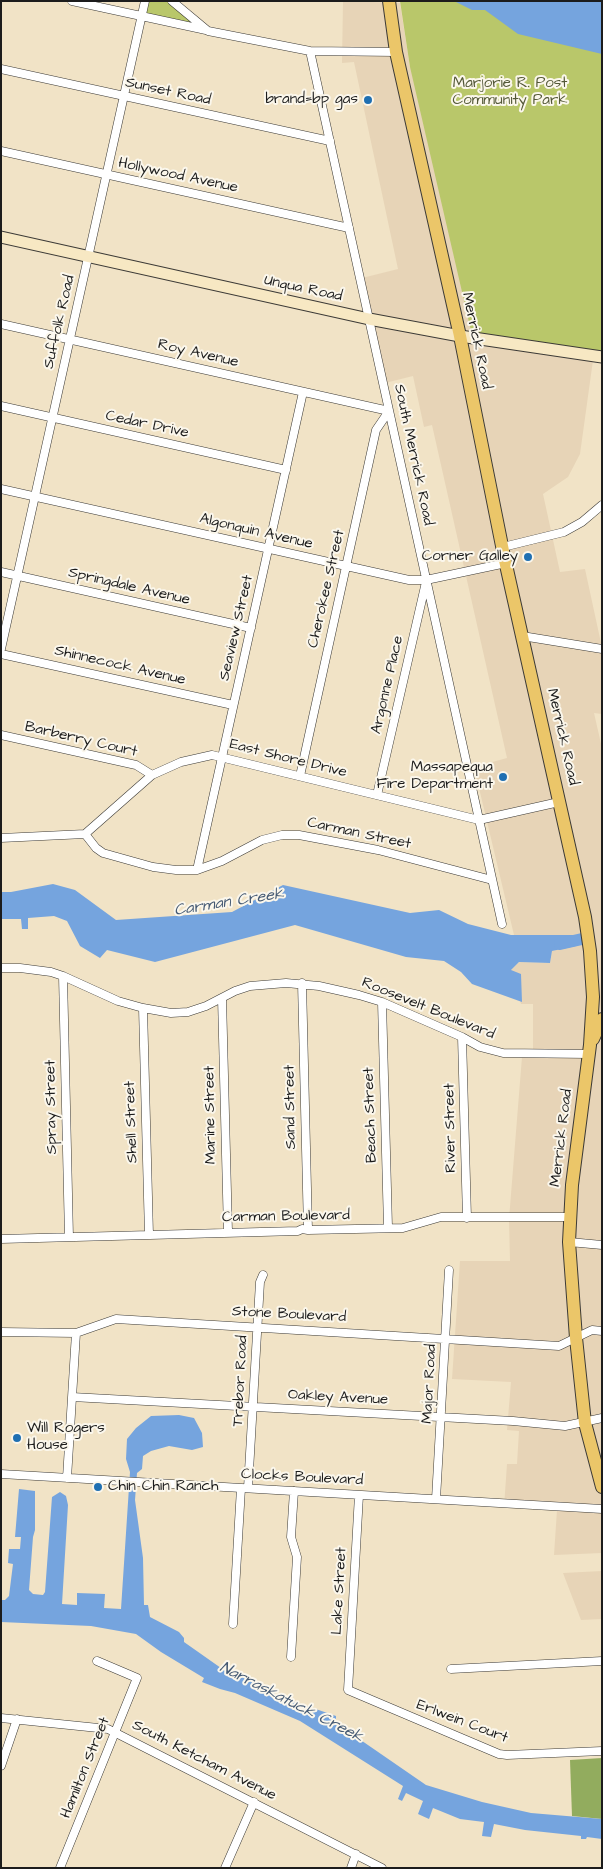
<!DOCTYPE html>
<html>
<head>
<meta charset="utf-8">
<style>
	body { margin:0 }
	#map { position:relative; width:603px; height:1869px; overflow:hidden; background:#f1e3c6; font-family:"Architects Daughter",sans-serif }
	canvas { display:block }
	.frame { position:absolute; inset:0; border:2px solid #1c1c1c; pointer-events:none }
</style>
</head>
<body>
<div id="map">
<canvas width="603" height="1869"></canvas>
<div class="frame"></div>
</div>
<script>
const context = document.querySelector('canvas').getContext('2d');
context.lineJoin = 'round';
function fillPath(path, color) { context.fillStyle = color; context.fill(path, 'evenodd'); }
const poly = rows => new Path2D(rows.map(r => 'M' + r).join(''));
function stroke(path, color, width, dash) { context.strokeStyle = color; context.lineWidth = width; context.lineCap = dash ? 'butt' : 'round'; context.setLineDash(dash || []); context.stroke(path); }
function label(font, color, halo, rows, align = 'center') {
  context.font = font + ' "Architects Daughter",sans-serif'; context.lineWidth = 4; context.setLineDash([]); context.textBaseline = 'middle'; context.strokeStyle = halo; context.fillStyle = color; for (const [text, x, y, turn = 0] of rows) {
    context.save(); context.translate(x, y); context.rotate((+turn || 0) * Math.PI / 180); context.textAlign = isNaN(turn) ? turn : align; if (halo) context.strokeText(text, 0, 0); context.fillText(text, 0, 0); context.restore();
  }
}
const built = poly([
	[343,1,400,3,410,67,594,353,580,454,568,477,543,494,560,572,585,569,601,643,599,653,602,654,602,714,594,713,602,748,602,1553,554,1555,557,1510,504,1507,507,1464,517,1464,519,1431,507,1430,511,1382,452,1379,460,1261,510,1261,509,1219,522,1057,533,1058,533,1004,521,1004,511,970,519,962,550,963,552,951,576,945,574,935,514,935,474,767,507,758,432,425,424,427,413,376,385,383,362,278,398,269,354,62,342,63],
	[602,1571,602,1619,581,1620,563,1573]
]);
const green = poly([
	[147,1,170,1,202,28,144,16],
	[400,1,602,1,602,354,472,335,410,67]
]);
const forest = poly([
	[602,1758,602,1819,572,1816,570,1760]
]);
const water = poly([
	[454,1,602,1,602,54,518,34,485,10,472,10],
	[53,884,75,890,116,920,232,912,283,885,410,913,439,910,468,924,511,935,575,935,576,946,552,951,550,963,519,962,511,970,521,974,522,1002,472,984,461,972,444,961,406,957,295,925,155,962,107,950,100,958,80,946,67,921,54,916,28,918,28,929,22,929,21,919,1,919,1,892,11,892],
	[179,1415,194,1418,202,1433,203,1447,192,1450,169,1446,151,1451,143,1456,142,1469,137,1473,135,1500,143,1558,144,1605,148,1605,150,1617,179,1632,184,1638,184,1642,238,1680,240,1676,275,1689,275,1695,336,1716,336,1723,426,1785,482,1802,531,1813,602,1819,602,1839,587,1837,586,1839,581,1839,581,1836,525,1830,494,1824,491,1837,482,1836,484,1822,460,1819,433,1808,429,1819,418,1814,423,1801,406,1793,402,1801,398,1799,403,1786,300,1721,235,1693,220,1689,202,1682,204,1678,161,1652,136,1634,91,1626,1,1622,1,1600,5,1600,9,1596,13,1564,8,1563,9,1549,20,1549,21,1537,15,1537,19,1489,35,1491,35,1530,33,1537,29,1590,33,1594,43,1595,45,1592,52,1497,60,1492,66,1496,68,1505,62,1604,77,1605,77,1593,105,1594,104,1608,121,1609,130,1472,126,1459,127,1439,136,1428,151,1416]
]);
const river = poly([
	[560,944,582,939]
]);
const street = poly([
	[72,1,206,30],
	[172,1,208,31,310,51,396,52],
	[310,51,502,924],
	[1,69,330,141],
	[1,151,349,228],
	[1,324,389,411,376,430,300,776],
	[1,406,286,470],
	[1,489,409,580,426,580,506,563],
	[503,547,564,532,582,522,602,505],
	[1,572,251,628],
	[522,636,602,649],
	[1,649,145,1],
	[1,654,233,705],
	[1,735,136,765,152,775],
	[377,795,426,582],
	[85,834,96,848,103,853,153,867,176,870,197,870,222,861,262,840,282,835,299,835,378,850,492,880],
	[1,838,85,834,152,775,181,762,212,755,479,820,559,802],
	[197,870,303,392],
	[1,968,20,968,51,972,63,976,118,1001,143,1008,171,1013,188,1012,206,1006,235,991,250,986,286,983,319,986,359,995,382,1002,462,1037,480,1047,503,1053,589,1054],
	[63,976,69,1237],
	[302,983,308,1230],
	[222,998,228,1232],
	[382,1002,388,1227],
	[143,1008,149,1235],
	[462,1037,467,1218],
	[1,1239,298,1231,302,1229,308,1230,403,1228,441,1217,569,1217],
	[569,1242,602,1245],
	[1,1332,76,1333,116,1319,559,1346,592,1330,602,1331],
	[72,1397,513,1421,565,1426,602,1418],
	[1,1474,602,1509],
	[67,1478,76,1333],
	[248,1488,260,1282,263,1275],
	[359,1495,348,1690,499,1754,507,1755,602,1751],
	[436,1499,449,1270],
	[233,1624,241,1488],
	[291,1657,297,1557,291,1537,294,1491],
	[451,1669,602,1661],
	[1,1718,108,1729,382,1868],
	[1,1766,17,1719],
	[60,1868,137,1678,97,1661],
	[225,1868,254,1802],
	[351,1868,356,1854]
]);
const secondary = poly([
	[1,237,369,319,460,336,602,357]
]);
const primary = poly([
	[389,1,396,52,460,336,504,556,585,917,590,951,593,997,590,1045,572,1185,569,1242,576,1338,585,1423,602,1487],
	[593,1039,602,1019]
]);
const markers = [
	[368,100,5,"#1f6fb2"],
	[528,557,5,"#1f6fb2"],
	[503,777,5,"#1f6fb2"],
	[17,1438,5,"#1f6fb2"],
	[98,1487,5,"#1f6fb2"]
];
const parkNames = [
	["Marjorie R. Post",510,84],
	["Community Park",510,101]
];
const streetNames = [
	["Sunset Road",168,92,12],
	["Hollywood Avenue",178,176,12],
	["Unqua Road",303,289,12],
	["Suffolk Road",60,322,-77],
	["Merrick Road",476,341,78],
	["Roy Avenue",198,354,13],
	["Cedar Drive",147,425,12],
	["South Merrick Road",413,455,78],
	["Algonquin Avenue",256,532,13],
	["Springdale Avenue",129,587,13],
	["Cherokee Street",327,589,-77],
	["Seaview Street",237,628,-77],
	["Shinnecock Avenue",120,666,13],
	["Argonne Place",388,685,-77],
	["Merrick Road",562,737,77],
	["Barberry Court",81,740,13],
	["East Shore Drive",288,759,14],
	["Carman Street",359,834,12],
	["Roosevelt Boulevard",428,1009,22],
	["Spray Street",52,1107,-91],
	["Sand Street",291,1107,-91],
	["Marine Street",211,1115,-91],
	["Beach Street",371,1115,-92],
	["Shell Street",132,1122,-92],
	["River Street",451,1128,-91],
	["Merrick Road",562,1138,-83],
	["Carman Boulevard",286,1217,-1],
	["Stone Boulevard",289,1315,3],
	["Trebor Road",241,1381,-87],
	["Major Road",430,1384,-87],
	["Oakley Avenue",338,1398,3],
	["Clocks Boulevard",302,1478,3],
	["Lake Street",340,1591,-87],
	["Erlwein Court",462,1722,21],
	["South Ketcham Avenue",204,1761,27],
	["Hamilton Street",86,1768,-68]
];
const poiNames = [
	["brand=bp gas",358,100],
	["Corner Galley",518,557],
	["Massapequa",493,768],
	["Fire Department",493,785],
	["Will Rogers",27,1429,"left"],
	["House",27,1446,"left"],
	["Chin Chin Ranch",108,1487,"left"]
];
const waterNames = [
	["Carman Creek",229,903,-9],
	["Narraskatuck Creek",291,1703,27]
];
fillPath(built, '#e7d4b7');
fillPath(green, '#b9c76a');
fillPath(forest, '#92ac5e');
fillPath(water, '#75a4de');
stroke(river, '#75a4de', 12);
stroke(street, '#3c3a36', 9);
stroke(secondary, '#3c3a36', 13);
stroke(primary, '#3c3a36', 14);
stroke(street, '#fff', 8);
stroke(secondary, '#f7e8c3', 11);
stroke(primary, '#ebc669', 12);
for (const [x, y, r, color] of markers) { const dot = new Path2D(); dot.arc(x, y, r, 0, 2 * Math.PI); context.fillStyle = color; context.fill(dot); stroke(dot, '#fbf7ec', 2); }
label('15px', '#535837', '#fbf7ec', parkNames);
label('15px', '#1c1c1c', '#fbf7ec', streetNames);
label('15px', '#1c1c1c', '#fbf7ec', poiNames, 'right');
label('italic 16px', '#445973', '#fbf7ec', waterNames);
</script>
</body>
</html>
